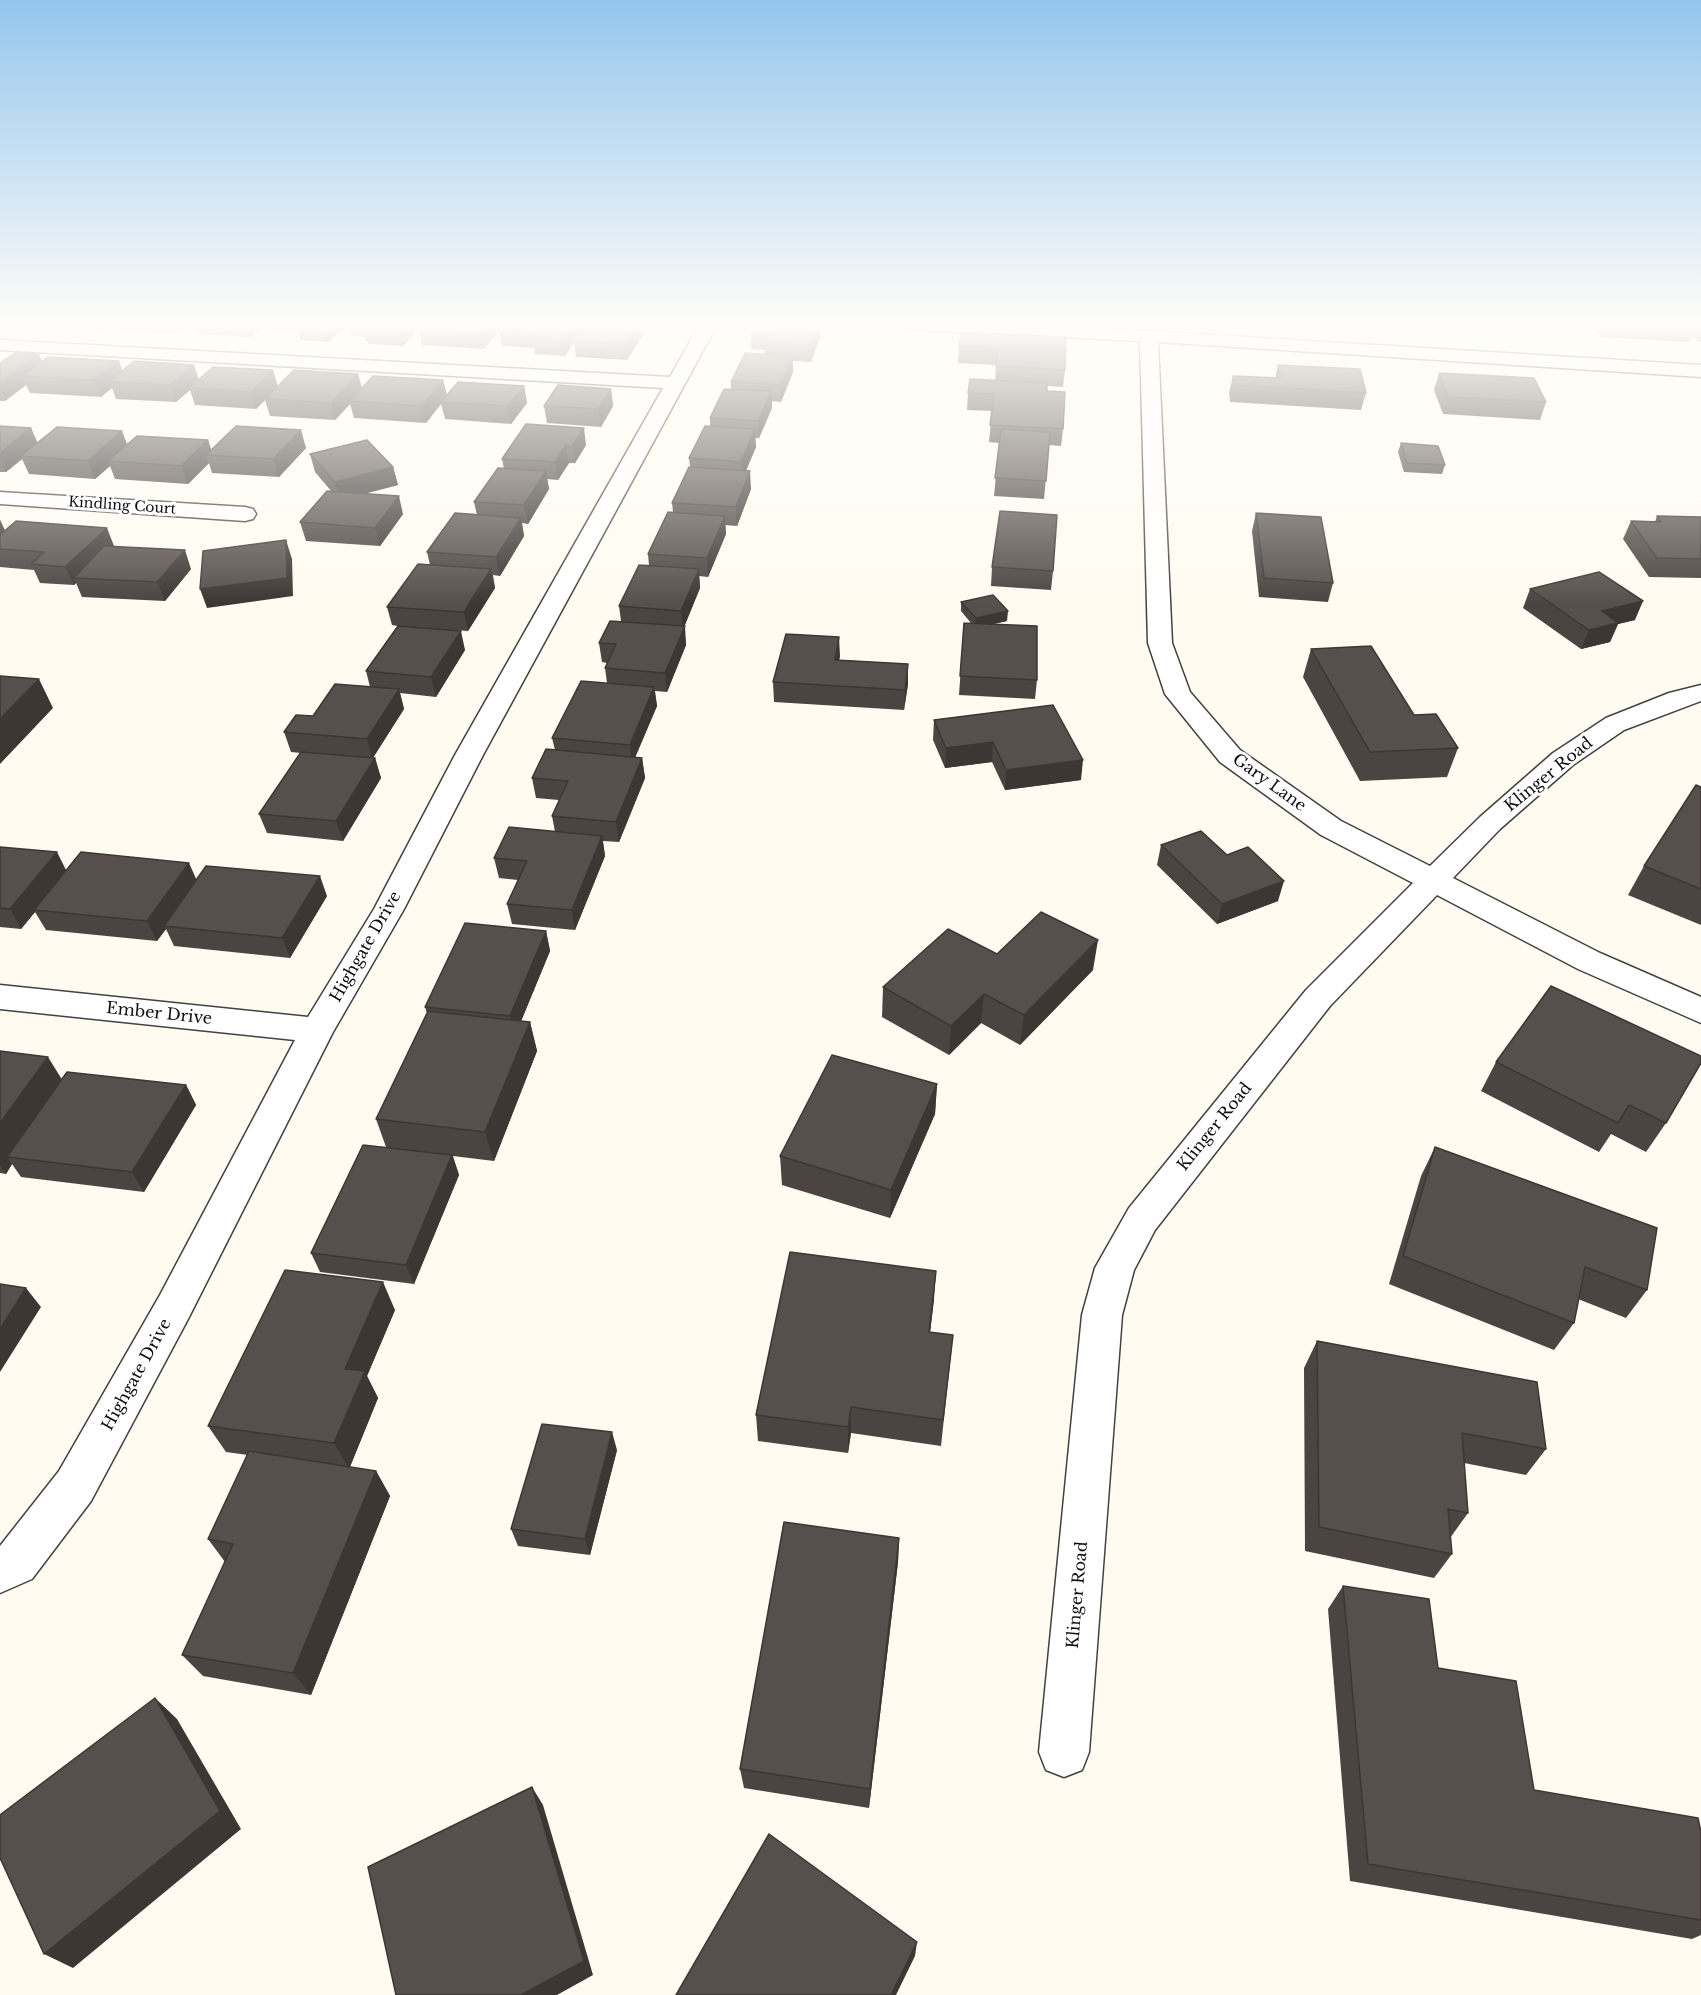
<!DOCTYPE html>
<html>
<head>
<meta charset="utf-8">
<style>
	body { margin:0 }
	canvas { display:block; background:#fffbf1 }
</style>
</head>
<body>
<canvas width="1701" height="1995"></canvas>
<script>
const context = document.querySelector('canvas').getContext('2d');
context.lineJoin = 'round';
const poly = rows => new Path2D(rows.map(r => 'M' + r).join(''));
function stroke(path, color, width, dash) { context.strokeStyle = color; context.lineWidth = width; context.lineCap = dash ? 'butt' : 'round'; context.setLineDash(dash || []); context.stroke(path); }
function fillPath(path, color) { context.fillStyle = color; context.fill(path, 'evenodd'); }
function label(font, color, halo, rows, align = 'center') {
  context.font = font + ' "Libre Baskerville",serif'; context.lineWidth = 6; context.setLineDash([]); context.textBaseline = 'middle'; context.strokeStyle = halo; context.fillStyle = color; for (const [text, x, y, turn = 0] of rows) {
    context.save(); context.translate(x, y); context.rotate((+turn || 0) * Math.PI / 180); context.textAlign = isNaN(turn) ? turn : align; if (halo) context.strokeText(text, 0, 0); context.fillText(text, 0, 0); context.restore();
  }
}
const minor = poly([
	[699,325,717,325,483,755,404,909,333,1032,188,1319,91,1501,32,1579,0,1593,0,1546,59,1471,160,1295,295,1040,0,1009,0,985,308,1017,374,909,455,755,663,388,0,350,0,340,670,377,699,325],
	[904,325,1032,325,1149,331,1701,365,1701,377,1158,342,1172,643,1190,692,1240,750,1341,821,1430,866,1480,817,1553,753,1606,718,1669,693,1701,685,1701,701,1624,730,1573,765,1500,829,1453,878,1600,953,1701,997,1701,1023,1578,969,1437,895,1330,1006,1155,1230,1134,1270,1122,1315,1089,1752,1082,1770,1064,1777,1046,1770,1039,1752,1082,1315,1095,1268,1129,1208,1306,990,1413,883,1321,835,1220,762,1165,694,1148,643,1140,341,913,330,907,329,904,325],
	[0,492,245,507,253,509,256,514,253,519,245,521,0,504,0,492]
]);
const wall = poly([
	[42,325,104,325,99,329],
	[112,325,183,325,173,333,113,330],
	[196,325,266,325,252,337,199,334],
	[273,325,346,325,329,342,301,340,298,330,274,329],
	[348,325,421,325,403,346,368,344,366,337,351,336],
	[423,325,500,325,501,328,580,325,581,330,643,335,627,360,576,357,574,342,565,356,535,354,534,348,502,346,499,330,484,349,422,345,419,329],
	[754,325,820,338,811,362,793,361,793,372,781,402,772,401,772,408,759,438,755,438,756,447,746,471,751,489,737,526,725,525,726,534,708,577,699,576,700,588,684,626,686,645,667,692,655,691,657,706,635,757,642,758,645,778,619,842,603,841,605,856,575,930,512,924,507,904,518,880,499,878,494,858,555,832,552,816,559,800,536,798,532,778,555,750,552,738,607,683,605,668,607,663,602,662,599,643,621,621,619,606,649,566,648,554,673,512,672,503,690,467,689,458,710,426,710,418,731,389,731,382,765,354,765,350,751,349,751,333],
	[1594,325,1701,325,1701,342,1698,342,1692,334,1689,342,1600,337],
	[961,332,1065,370,1063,387,1047,386,1047,391,1063,429,1061,446,1049,445,1044,499,994,496,999,443,989,442,992,411,967,410,968,393,995,380,996,365,958,363,959,346],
	[119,361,122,371,194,365,199,380,278,386,358,374,362,388,443,380,447,395,524,386,527,403,511,424,445,419,441,404,426,423,354,418,350,404,335,420,270,416,265,400,256,409,195,405,190,390,176,402,116,399,112,388,101,397,30,393,26,385,5,401,0,401,0,363,42,362],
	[1278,365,1366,393,1361,410,1230,402,1229,393,1233,376,1275,378],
	[1439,373,1546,402,1540,420,1443,414,1434,390],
	[611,389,613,406,601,427,547,423,544,406],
	[526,424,586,445,575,463,569,463,558,480,547,479,549,489,528,524,522,523,524,536,500,576,493,575,495,588,468,631,454,630,465,650,436,697,400,693,404,709,373,758,375,758,381,778,343,841,267,833,259,814,301,753,291,752,284,732,313,716,370,687,366,671,398,626,392,625,387,607,430,565,427,552,477,515,474,502,504,469,502,459],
	[0,426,31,428,37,443,127,444,208,440,211,450,306,448,279,477,212,473,209,463,188,484,115,479,110,466,95,479,29,474,22,459,6,472,0,472],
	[1401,443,1445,465,1442,474,1404,472,1398,452],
	[310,454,393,467,398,485,363,494,403,514,380,546,306,541,300,522,332,492,315,472],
	[1256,513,1333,583,1328,602,1259,597,1252,531],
	[1657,516,1701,517,1701,578,1649,577,1623,539,1631,521,1655,522],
	[0,520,5,531,114,546,113,547,191,569,165,601,82,597,76,583,74,585,40,583,34,570,0,567],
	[992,567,1053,571,1051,590,991,586],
	[1530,589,1635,620,1618,624,1610,642,1581,649,1523,608],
	[961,602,1007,621,993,624,1037,680,1035,699,959,695,964,623,971,623,961,611],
	[1311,649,1414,715,1458,748,1447,777,1360,781,1303,677],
	[840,656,839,660,908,664,908,684,904,710,774,702,773,682],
	[1053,705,1081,780,1005,790,992,762,945,768,933,740,934,720],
	[1701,787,1701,925,1628,895,1644,866],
	[1161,845,1227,855,1278,901,1217,924,1157,865],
	[0,847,66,870,196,880,327,896,290,958,174,946,166,929,157,941,46,930,35,912,21,929,0,927],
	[546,931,550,951,521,1021,530,1022,537,1051,494,1161,453,1156,459,1175,414,1284,320,1272,311,1253,386,1147,376,1119,427,1013,425,1007],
	[997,954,1093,970,1020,1045,981,1023,949,1055,882,1017,883,987],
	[1551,986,1666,1123,1646,1152,1611,1134,1599,1152,1481,1091,1496,1062],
	[0,1051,62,1079,186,1085,196,1105,144,1192,21,1177,12,1164,6,1174,0,1173],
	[937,1084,935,1114,890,1218,782,1185,780,1156],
	[1435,1147,1647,1290,1626,1318,1578,1299,1574,1323,1554,1350,1389,1284,1421,1176],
	[934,1299,930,1332,953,1335,941,1446,851,1433,848,1453,758,1441,756,1415],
	[395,1310,367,1376,378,1398,350,1467,376,1471,390,1496,311,1695,203,1676,182,1655,225,1562,208,1539,248,1455,226,1452,208,1426],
	[1317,1341,1546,1449,1526,1475,1464,1463,1468,1513,1450,1538,1452,1554,1434,1578,1305,1551,1304,1368],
	[617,1450,590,1555,518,1546,511,1529],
	[899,1538,898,1562,869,1808,744,1788,740,1769],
	[1343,1586,1438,1668,1534,1790,1701,1832,1701,1935,1692,1939,1350,1881,1328,1609]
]);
const shadedWall = poly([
	[171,325,183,325,173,333],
	[248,325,266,325,252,337],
	[325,325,346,325,329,342],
	[403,325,421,325,403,346,399,330],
	[487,325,500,325,501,328,484,349,481,333],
	[573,325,580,325,581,332,574,341,574,342,565,356,562,339],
	[637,325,642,325,643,335,627,360,625,344],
	[819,325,820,325,820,338,811,362,810,346],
	[39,354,46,371,23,376,26,385,5,401,0,390,0,383],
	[793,356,793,372,781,402,780,385],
	[119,361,125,378,109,382,112,388,101,397,94,380],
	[194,365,199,382,189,388,190,390,176,402,170,385],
	[273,370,278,387,265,399,265,400,256,409,251,392],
	[358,374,362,391,350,401,350,404,335,420,331,403],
	[443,380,447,397,441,402,441,404,426,423,422,406],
	[524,386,527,403,511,424,508,406],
	[611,389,613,406,601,427,598,409],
	[771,391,772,408,759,438,758,421],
	[31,428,39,446,21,456,22,459,6,472,0,459,0,453],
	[584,428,586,445,575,463,572,446],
	[755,429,756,447,742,479,741,462],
	[301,430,306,448,279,477,273,459],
	[122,431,129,449,108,461,110,466,95,479,88,461],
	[208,440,213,455,206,455,209,463,188,484,181,466],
	[566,445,569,463,558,480,555,462],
	[393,467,398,485,340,500,335,482],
	[546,471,549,489,528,524,524,505],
	[750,471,751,489,737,526,736,507],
	[399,496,403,514,380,546,375,528],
	[725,516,726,534,708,577,707,558],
	[521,518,524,536,500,576,496,557],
	[0,520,8,537,0,543],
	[107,528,114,546,81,578,74,578,76,583,74,585,65,567],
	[286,540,292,559,293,596,207,608,200,589],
	[185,550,191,569,165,601,157,582],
	[491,569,495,588,468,631,464,612],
	[699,569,700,588,683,630,681,611],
	[1643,601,1635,620,1618,624,1610,642,1581,649,1589,630,1602,611],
	[1008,611,1007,621,975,628,976,618],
	[685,626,686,645,667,692,665,673],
	[461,631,465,650,436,697,431,677],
	[839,637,840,656,835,679,835,660],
	[908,664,908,684,904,710,905,690],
	[39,679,53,708,0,764,0,719],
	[654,687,657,706,632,765,630,745],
	[399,689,404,709,372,759,367,739],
	[993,742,992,762,945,768,946,748],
	[375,758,381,778,343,841,336,821],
	[642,758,645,778,619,842,616,822],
	[1083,760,1081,780,1005,790,1006,770],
	[602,836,605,856,575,930,572,910],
	[57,852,67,872,34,910,35,912,21,929,10,909],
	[189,863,198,883,164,926,166,929,157,941,147,921],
	[320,876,327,896,290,958,282,938],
	[1284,881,1278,901,1217,924,1222,904],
	[546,931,550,951,515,1036,510,1016],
	[1098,940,1093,970,1020,1045,1024,1015],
	[984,994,981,1023,949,1055,951,1026],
	[530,1022,537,1051,494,1161,485,1132],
	[48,1057,66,1086,7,1157,12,1164,6,1174,0,1166,0,1123],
	[937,1084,935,1114,890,1218,891,1190],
	[186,1085,196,1105,144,1192,132,1172],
	[452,1155,459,1175,414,1284,406,1265],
	[936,1271,934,1299,927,1359,929,1332],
	[383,1282,395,1310,367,1376,378,1398,349,1469,334,1443,345,1369],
	[26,1288,41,1307,0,1372,0,1329],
	[851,1407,851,1433,848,1453,848,1427],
	[612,1432,617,1450,590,1555,585,1539],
	[376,1471,390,1496,311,1695,293,1673],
	[899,1538,898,1562,869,1808,870,1789],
	[155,1698,177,1719,241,1829,73,1968,44,1954],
	[532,1787,543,1805,593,1975,557,1995,521,1995],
	[917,1942,915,1956,896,1995,891,1995]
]);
const building = poly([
	[367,325,403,325,399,330,364,328,367,325],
	[423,325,487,325,481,333,419,329,423,325],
	[503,325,573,325,562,339,533,338,537,332,499,330,503,325],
	[585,325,637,325,625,344,574,341,585,325],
	[754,325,819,325,810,346,765,343,769,334,751,333,754,325],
	[961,332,1066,337,1065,370,996,366,998,348,959,346,961,332],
	[15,353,39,354,0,383,0,363,15,353],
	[745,353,793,356,780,385,731,382,745,353],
	[48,357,119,361,94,380,23,376,48,357],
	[134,361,194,365,170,385,109,382,134,361],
	[1278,365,1360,369,1366,393,1234,385,1233,376,1281,378,1278,365],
	[213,367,273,370,251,392,189,388,213,367],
	[294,370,358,374,331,403,265,399,294,370],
	[1439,373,1534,378,1546,402,1448,397,1439,373],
	[373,376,443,380,422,406,350,401,373,376],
	[970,379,1047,383,1047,391,1065,392,1063,429,990,425,994,394,968,393,970,379],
	[458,382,524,386,508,406,441,402,458,382],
	[558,385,611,389,598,409,544,406,558,385],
	[724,389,771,391,758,421,710,418,724,389],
	[526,424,584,428,572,446,566,445,555,462,502,459,526,424],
	[0,426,31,428,0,453,0,426],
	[236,426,301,430,273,459,206,455,236,426],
	[705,426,755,429,741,462,689,458,705,426],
	[57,427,122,431,88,461,21,456,57,427],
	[1001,429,1050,432,1046,481,995,478,1001,429],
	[137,436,208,440,181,466,108,461,137,436],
	[367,440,393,467,335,482,310,454,367,440],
	[1401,443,1438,446,1445,465,1407,463,1401,443],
	[689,467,750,471,736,507,672,503,689,467],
	[498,468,546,471,524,505,474,502,498,468],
	[327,491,399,496,375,528,300,522,327,491],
	[1000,511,1057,515,1053,571,992,567,1000,511],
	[668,512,725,516,707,558,648,554,668,512],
	[455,513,521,518,496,557,427,552,455,513],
	[1256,513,1321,517,1333,583,1264,578,1256,513],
	[1657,516,1701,517,1701,559,1657,558,1631,521,1661,522,1657,516],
	[16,521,107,528,65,567,31,564,44,552,0,549,0,535,16,521],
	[286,540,287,578,200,589,203,551,286,540],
	[104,546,185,550,157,582,74,578,104,546],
	[418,564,491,569,464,612,387,607,418,564],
	[639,565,699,569,681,611,619,606,639,565],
	[1599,572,1643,601,1602,611,1618,623,1589,630,1530,589,1599,572],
	[993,595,1008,611,976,618,961,602,993,595],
	[610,621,685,626,665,673,605,668,616,644,599,643,610,621],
	[964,623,1037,626,1037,680,960,676,964,623],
	[398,626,461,631,431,677,366,671,398,626],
	[786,634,839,637,835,660,908,664,905,690,773,682,786,634],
	[1371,646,1414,715,1436,714,1458,748,1370,752,1311,649,1371,646],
	[0,676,39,679,0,719,0,676],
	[581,681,654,687,630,745,552,738,581,681],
	[335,684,399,689,367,739,284,732,296,715,313,716,335,684],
	[1053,705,1083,760,1006,770,993,742,946,748,934,720,1053,705],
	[546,749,642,758,616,822,552,816,568,781,532,778,546,749],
	[301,752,375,758,336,821,259,814,301,752],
	[1696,785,1701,787,1701,889,1644,866,1696,785],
	[509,827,602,836,572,910,507,904,527,861,494,858,509,827],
	[1201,831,1227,855,1248,847,1284,881,1222,904,1161,845,1201,831],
	[0,847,57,852,10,909,0,908,0,847],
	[81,852,189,863,147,921,34,910,81,852],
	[206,866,320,876,282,938,164,926,206,866],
	[1041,912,1098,940,1024,1015,984,994,951,1026,883,987,948,929,997,954,1041,912],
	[465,923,546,931,510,1016,425,1007,465,923],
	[1551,986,1701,1056,1701,1063,1666,1123,1629,1105,1618,1123,1496,1062,1551,986],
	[428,1011,530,1022,485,1132,376,1119,428,1011],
	[0,1051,48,1057,0,1123,0,1051],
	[832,1055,937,1084,891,1190,780,1156,832,1055],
	[67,1072,186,1085,132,1172,7,1157,67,1072],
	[363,1145,452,1155,406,1265,311,1253,363,1145],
	[1435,1147,1657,1228,1647,1290,1585,1267,1574,1323,1403,1256,1435,1147],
	[790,1252,936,1271,929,1332,953,1335,943,1420,851,1407,848,1427,756,1415,790,1252],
	[285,1270,383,1282,345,1369,365,1371,334,1443,208,1426,285,1270],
	[0,1284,26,1288,0,1329,0,1284],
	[1317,1341,1537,1382,1546,1449,1462,1433,1468,1513,1448,1509,1452,1554,1319,1527,1317,1341],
	[542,1424,612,1432,585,1539,511,1529,542,1424],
	[249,1451,376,1471,293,1673,182,1655,233,1544,208,1539,249,1451],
	[784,1522,899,1538,870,1789,740,1769,784,1522],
	[1343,1586,1429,1599,1438,1668,1516,1681,1534,1790,1698,1818,1701,1832,1701,1920,1368,1864,1343,1586],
	[155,1698,220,1811,44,1954,0,1858,0,1815,155,1698],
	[532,1787,584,1961,521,1995,396,1995,368,1867,532,1787],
	[769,1834,917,1942,891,1995,676,1995,769,1834]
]);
const farStreetnames = [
	["Kindling Court",122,506,4]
];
const streetNames = [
	["Klinger Road",1549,775,-39],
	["Gary Lane",1269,783,36],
	["Highgate Drive",366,947,-60],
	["Ember Drive",159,1014,6],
	["Klinger Road",1215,1127,-51],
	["Highgate Drive",137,1375,-61],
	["Klinger Road",1078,1595,-85]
];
stroke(minor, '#424242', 3);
fillPath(minor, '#fff');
fillPath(wall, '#4b4440');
fillPath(shadedWall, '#3d3734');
fillPath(building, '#574f4b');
stroke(building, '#3d3734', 1.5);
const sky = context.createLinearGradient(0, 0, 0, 604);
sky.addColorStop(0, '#94c6ed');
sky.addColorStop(0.54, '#fffdf9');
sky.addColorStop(1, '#fffdf900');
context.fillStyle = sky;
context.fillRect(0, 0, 1701, 604);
label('14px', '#0f0f0f', '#fff', farStreetnames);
label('16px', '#0f0f0f', '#fff', streetNames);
</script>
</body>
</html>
